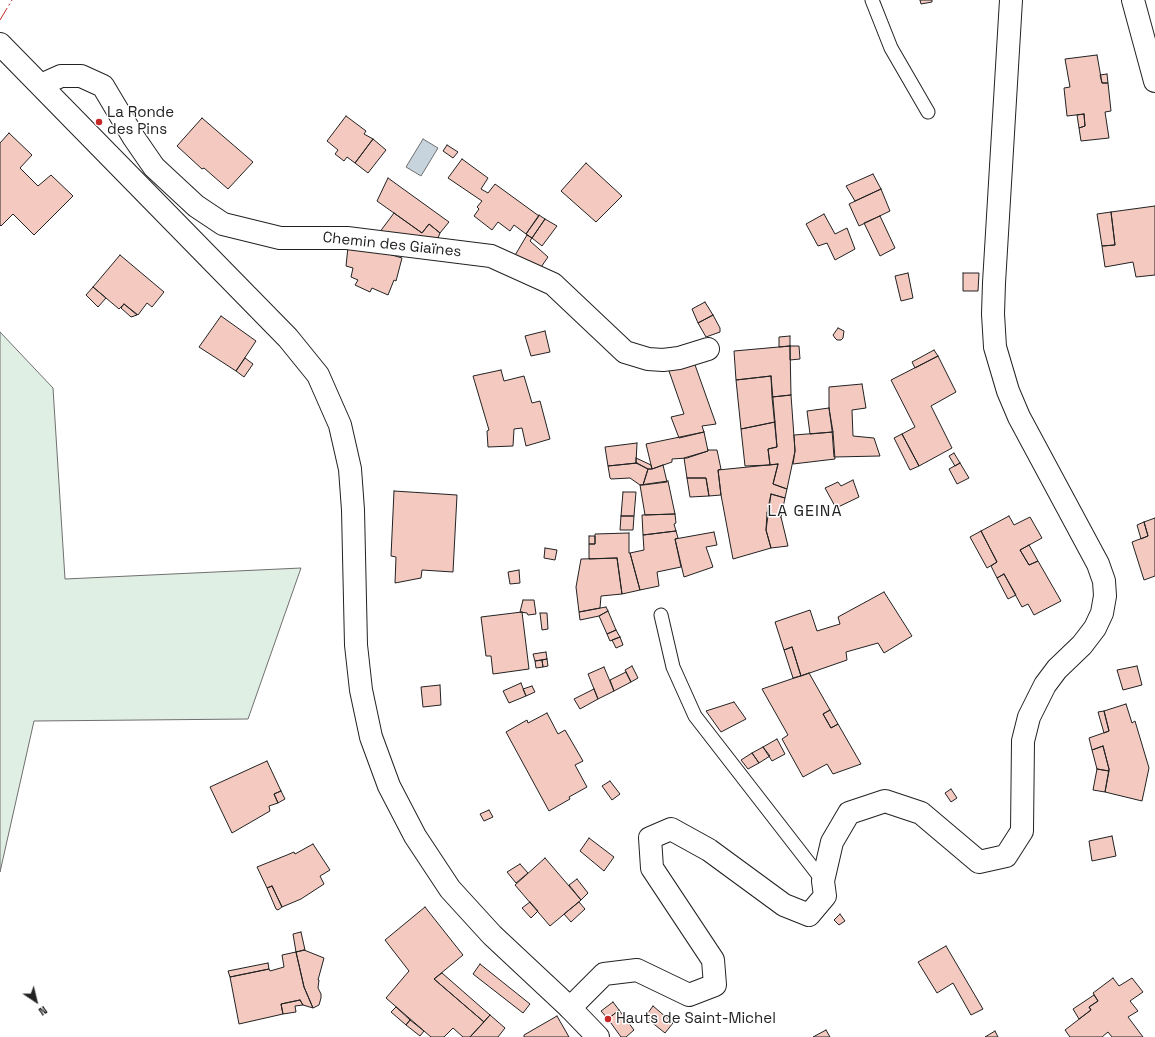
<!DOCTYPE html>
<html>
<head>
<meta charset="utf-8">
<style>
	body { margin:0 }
	#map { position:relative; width:1155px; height:1037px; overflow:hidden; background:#fff; font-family:"Space Grotesk",sans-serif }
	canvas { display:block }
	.north { position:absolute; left:16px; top:981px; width:40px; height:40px; -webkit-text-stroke:3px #fff; paint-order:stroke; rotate:145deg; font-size:11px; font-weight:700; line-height:16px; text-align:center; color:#222 }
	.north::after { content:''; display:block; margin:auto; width:14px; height:18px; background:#222; clip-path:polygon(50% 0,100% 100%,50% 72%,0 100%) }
</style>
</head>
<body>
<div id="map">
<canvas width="1155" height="1037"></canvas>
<div class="north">N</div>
</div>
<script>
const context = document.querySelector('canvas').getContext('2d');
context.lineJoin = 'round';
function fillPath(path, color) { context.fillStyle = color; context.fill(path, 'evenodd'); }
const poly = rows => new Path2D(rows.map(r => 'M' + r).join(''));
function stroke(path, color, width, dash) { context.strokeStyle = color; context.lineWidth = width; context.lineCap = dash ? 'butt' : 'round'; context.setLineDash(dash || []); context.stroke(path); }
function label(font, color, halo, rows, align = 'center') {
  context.font = font + ' "Space Grotesk",sans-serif'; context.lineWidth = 3; context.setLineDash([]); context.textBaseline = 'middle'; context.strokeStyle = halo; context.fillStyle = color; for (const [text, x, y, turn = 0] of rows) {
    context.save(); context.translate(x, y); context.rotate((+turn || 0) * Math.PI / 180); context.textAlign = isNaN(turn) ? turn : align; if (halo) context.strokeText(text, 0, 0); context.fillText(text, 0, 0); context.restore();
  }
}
const green = poly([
	[0,332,53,388,65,579,301,568,248,719,34,721,0,872,0,332]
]);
const water = poly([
	[423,139,438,148,421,176,406,167,423,139]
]);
const building = poly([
	[920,0,932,0,932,2,921,4,920,0],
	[1097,55,1102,83,1108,83,1111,111,1105,112,1109,138,1081,141,1079,128,1085,126,1084,114,1067,116,1064,88,1070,87,1065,59,1097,55],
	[1107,74,1108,83,1102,83,1100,75,1107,74],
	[1084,114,1085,126,1079,128,1077,115,1084,114],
	[346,116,366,131,364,134,373,139,355,163,347,157,344,161,335,154,338,150,327,141,346,116],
	[202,118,253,162,228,189,204,168,202,169,177,146,202,118],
	[9,133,32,155,20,168,38,186,51,175,73,196,34,235,13,214,1,226,0,225,0,143,9,133],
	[373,139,386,150,368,173,355,163,373,139],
	[447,145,458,152,453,158,443,151,447,145],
	[462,159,488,178,481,189,488,193,495,184,539,216,526,234,514,225,510,231,498,222,492,230,474,216,479,209,477,207,482,201,448,178,462,159],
	[586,163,622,196,596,222,561,191,586,163],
	[873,174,881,189,855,201,846,186,873,174],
	[388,178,449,222,440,233,429,224,422,233,377,201,388,178],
	[881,189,890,211,859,226,849,204,881,189],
	[1155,206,1155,275,1136,277,1133,262,1105,267,1102,246,1115,245,1111,212,1155,206],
	[1111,212,1115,245,1102,246,1097,214,1111,212],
	[394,213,422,233,429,224,440,233,438,238,379,233,394,213],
	[824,214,835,234,847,228,855,249,835,260,827,243,818,246,806,224,824,214],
	[539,215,545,219,532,238,526,234,539,215],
	[880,216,895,248,880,256,864,223,880,216],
	[545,219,557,226,542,246,532,238,545,219],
	[527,235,532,238,530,241,548,257,539,270,514,257,527,235],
	[348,247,389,254,402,258,396,281,394,280,388,295,372,288,370,292,355,285,358,280,351,277,353,268,346,266,348,247],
	[120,255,164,292,152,307,147,303,138,315,124,304,119,309,93,287,120,255],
	[908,273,913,298,901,301,895,276,908,273],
	[963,273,979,273,978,291,963,291,963,273],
	[93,287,106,298,98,307,86,295,93,287],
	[705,302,713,315,698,323,692,309,705,302],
	[124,304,137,315,131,317,121,308,124,304],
	[713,315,720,328,720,332,706,337,698,323,713,315],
	[221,316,256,341,236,371,199,347,221,316],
	[838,328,844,331,843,338,841,340,837,340,835,338,833,335,838,328],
	[545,331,550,352,531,356,525,336,545,331],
	[790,336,790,346,779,347,779,337,790,336],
	[790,346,791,395,772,397,771,376,736,380,734,351,790,346],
	[790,346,799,346,800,359,790,360,790,346],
	[934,350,938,356,915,368,912,362,934,350],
	[938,356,956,392,931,406,952,448,919,466,902,434,915,427,891,380,938,356],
	[245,358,253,364,244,377,236,371,245,358],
	[694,362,716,424,702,426,704,432,679,438,671,417,684,414,669,371,694,362],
	[501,370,504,381,524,376,532,403,540,401,550,439,526,446,522,428,514,429,513,446,488,447,487,431,489,430,473,376,501,370],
	[771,376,775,422,741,429,736,380,771,376],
	[862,384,866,408,852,410,853,436,874,438,880,456,834,457,832,430,829,408,829,387,862,384],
	[791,395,795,451,787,489,773,484,778,464,770,465,768,449,777,447,772,397,791,395],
	[829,408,833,432,810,434,807,411,829,408],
	[775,422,777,447,768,449,770,465,745,466,741,429,775,422],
	[704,432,708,451,687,458,672,459,672,462,652,469,646,444,704,432],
	[833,432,835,459,793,464,795,451,794,435,833,432],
	[902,434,919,466,910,470,894,438,902,434],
	[637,443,636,463,637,463,608,466,605,447,637,443],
	[708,450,717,450,721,469,718,470,721,495,709,496,706,478,687,478,684,458,708,451,708,450],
	[954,453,960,463,955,466,949,456,954,453],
	[636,458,651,465,652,469,648,469,636,463,636,458],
	[637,463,648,469,643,485,640,485,630,478,611,479,610,478,608,466,637,463],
	[960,463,969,478,957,484,949,469,960,463],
	[778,464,773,484,787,489,785,498,771,494,766,530,771,548,733,559,721,495,718,470,778,464],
	[663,465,667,482,643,485,648,469,652,469,663,465],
	[687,478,706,478,709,496,690,497,687,478],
	[853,480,859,497,836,508,825,488,838,482,841,486,853,480],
	[668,481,675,514,645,515,640,485,668,481],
	[394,491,457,495,453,572,422,570,421,578,395,583,396,557,391,556,394,491],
	[623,492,636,492,634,516,621,516,623,492],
	[771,494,785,498,781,517,767,513,771,494],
	[767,513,781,517,788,546,771,548,766,530,767,513],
	[675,514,676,523,674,524,676,531,643,535,642,515,675,514],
	[621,516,634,516,633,530,620,530,621,516],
	[1009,516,1014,525,1030,517,1042,538,1020,550,1029,565,1038,561,1061,601,1034,615,1028,604,1022,607,1004,574,997,578,991,566,997,562,981,531,1009,516],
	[1155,518,1155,576,1144,580,1132,542,1148,536,1144,522,1155,518],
	[1144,522,1148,536,1141,539,1137,525,1144,522],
	[676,531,678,538,675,539,681,567,657,572,659,586,640,590,630,553,644,550,643,535,676,531],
	[981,531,997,562,987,568,970,537,981,531],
	[714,532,717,545,706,547,713,567,684,577,675,539,714,532],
	[629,533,629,553,630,553,640,590,622,594,617,558,589,559,589,544,595,544,595,534,629,533],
	[589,536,595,536,595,544,589,544,589,536],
	[1029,545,1038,561,1029,565,1020,550,1029,545],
	[545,548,557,550,555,560,544,558,545,548],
	[617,558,622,594,601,596,600,608,579,612,576,587,581,559,617,558],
	[519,570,520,583,510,584,508,572,519,570],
	[1004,574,1016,595,1008,599,997,578,1004,574],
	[884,592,912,636,884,653,878,643,846,652,847,660,801,676,792,647,784,650,775,622,810,610,817,631,840,624,838,617,884,592],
	[523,600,534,600,536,614,528,615,527,613,520,612,523,600],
	[606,607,608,611,599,616,580,620,579,612,606,607],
	[608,611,616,630,607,634,599,616,608,611],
	[522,612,529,669,493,674,491,656,486,656,481,617,522,612],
	[540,613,547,613,548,629,542,630,540,613],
	[616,630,620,637,610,641,607,634,616,630],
	[620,637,623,645,616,648,612,640,620,637],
	[792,647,801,676,793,678,784,650,792,647],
	[546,652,547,659,535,661,533,654,546,652],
	[547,659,548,666,543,667,542,660,547,659],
	[542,660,543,667,536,668,535,661,542,660],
	[632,666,638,678,631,682,625,670,632,666],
	[1137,666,1142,685,1123,690,1117,670,1137,666],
	[604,667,614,691,598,699,588,674,604,667],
	[626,672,631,682,614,691,610,680,626,672],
	[809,673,830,710,823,714,831,728,838,724,861,764,833,774,827,764,803,777,782,739,788,735,762,689,809,673],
	[521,683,526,696,509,703,503,691,521,683],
	[440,685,441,705,423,707,421,687,440,685],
	[532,686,535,692,526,696,523,689,532,686],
	[594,689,598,699,580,709,574,699,594,689],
	[734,702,746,719,721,732,706,711,734,702],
	[1126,704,1132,723,1135,721,1149,768,1142,801,1105,792,1109,769,1103,746,1092,750,1089,738,1109,731,1104,711,1126,704],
	[830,710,838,724,831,728,823,714,830,710],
	[1104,711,1109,731,1104,733,1098,712,1104,711],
	[547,713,558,734,565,730,583,761,575,765,587,787,569,797,570,799,549,811,506,732,527,720,528,723,547,713],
	[777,739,785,754,772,761,763,747,777,739],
	[1103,746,1109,769,1109,771,1097,769,1092,750,1103,746],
	[763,747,770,756,759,763,752,753,763,747],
	[752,753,759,763,748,769,741,760,752,753],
	[267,761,281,791,274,794,278,803,269,806,270,811,232,833,210,787,267,761],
	[1097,769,1109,771,1105,792,1093,790,1097,769],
	[610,781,620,794,612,800,602,786,610,781],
	[951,789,957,798,951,802,945,793,951,789],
	[281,791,285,799,278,803,274,794,281,791],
	[489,810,493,817,484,821,480,814,489,810],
	[1112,836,1116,856,1092,861,1089,841,1112,836],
	[589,838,614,857,604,871,580,851,589,838],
	[313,844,330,870,320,876,324,884,301,899,282,907,272,886,267,888,257,867,287,855,294,852,295,854,313,844],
	[545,858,581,900,550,926,515,885,545,858],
	[520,864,528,873,516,883,507,872,520,864],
	[577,879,588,893,581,900,569,885,577,879],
	[272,886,282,907,278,910,276,909,267,888,272,886],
	[530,902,538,911,531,918,522,908,530,902],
	[579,902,585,909,571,922,564,914,579,902],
	[425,907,463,955,434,979,484,1022,470,1037,463,1037,453,1028,444,1037,431,1037,386,998,409,971,385,940,425,907],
	[840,914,845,921,839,925,834,920,840,914],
	[301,932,305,950,296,952,293,934,301,932],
	[946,946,983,1009,971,1015,953,983,937,993,918,962,946,946],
	[304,950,324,958,318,980,319,980,318,988,321,994,321,998,319,1005,313,1008,304,987,296,952,304,950],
	[296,952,304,987,313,1008,303,1005,300,1000,281,1004,283,1014,239,1024,230,977,269,969,270,971,284,967,282,955,296,952],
	[268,963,269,969,230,977,228,971,268,963],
	[480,964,530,1004,523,1013,473,974,480,964],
	[442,973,490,1015,484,1022,434,979,442,973],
	[1113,978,1119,986,1132,978,1143,992,1130,1001,1138,1011,1128,1017,1143,1037,1112,1037,1108,1032,1102,1037,1070,1037,1065,1030,1091,1010,1089,1007,1098,1001,1093,993,1113,978],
	[1094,995,1098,1001,1089,1007,1091,1010,1079,1019,1073,1009,1094,995],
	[300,1000,303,1005,295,1006,296,1012,283,1014,281,1004,300,1000],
	[613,1002,619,1010,608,1019,601,1011,613,1002],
	[653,1006,673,1023,665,1033,645,1017,653,1006],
	[396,1007,410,1020,406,1025,391,1012,396,1007],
	[619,1010,634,1030,626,1037,621,1037,608,1019,619,1010],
	[490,1015,505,1028,498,1037,470,1037,490,1015],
	[557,1016,569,1037,524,1037,524,1035,557,1016],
	[410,1020,424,1031,420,1036,406,1025,410,1020],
	[826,1030,830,1037,813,1037,826,1030],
	[995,1031,998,1037,985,1037,995,1031]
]);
const lane = poly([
	[872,0,891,48,928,112],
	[661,615,673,667,695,716,823,881]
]);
const street = poly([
	[1133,0,1155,81],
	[41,85,61,76,81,76,103,86,134,138,154,167,196,206,223,224,280,238,347,238,491,256,553,284,625,352,648,359,663,360,679,358,708,349],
	[570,1008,604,974,637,970,689,995,715,985,713,960,652,868,650,838,671,829,709,850,784,905,809,915,825,896,823,881,832,842,849,813,885,801,921,813,979,862,1006,856,1022,831,1023,741,1029,717,1045,685,1057,669,1082,645,1095,628,1102,613,1105,596,1104,581,1098,564,1019,417,1008,391,995,347,993,314,994,283,1011,0]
]);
const secondary = poly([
	[0,44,288,338,318,375,340,425,350,469,353,510,356,645,361,690,371,737,389,786,415,836,450,889,492,935,570,1008,598,1037]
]);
const power = poly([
	[0,20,12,0]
]);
const markers = [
	[99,122,4,"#c62828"],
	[608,1019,4,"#c62828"]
];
const poiNames = [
	["La Ronde",107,113],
	["des Pins",107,130],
	["Hauts de Saint-Michel",616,1019]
];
const streetNames = [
	["Chemin des Giaïnes",392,245,6]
];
const neighbourhoodNames = [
	["LA GEINA",805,512]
];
fillPath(green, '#e0efe3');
stroke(green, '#6f6f6f', 1);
fillPath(water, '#c7d3dd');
stroke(water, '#6f6f6f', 1);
fillPath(building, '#f3c9c0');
stroke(building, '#222', 1);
stroke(lane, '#222', 15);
stroke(street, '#222', 24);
stroke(secondary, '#222', 24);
stroke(lane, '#fff', 13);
stroke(street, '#fff', 22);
stroke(secondary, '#fff', 22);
stroke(power, '#c62828', 1, [14, 3, 2, 3]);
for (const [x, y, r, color] of markers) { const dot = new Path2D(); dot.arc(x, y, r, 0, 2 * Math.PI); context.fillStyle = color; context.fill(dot); stroke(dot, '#fff', 1.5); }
label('15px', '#222', '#fff', poiNames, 'left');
label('15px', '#222', '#fff', streetNames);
context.letterSpacing = '1px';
label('16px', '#222', '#fff', neighbourhoodNames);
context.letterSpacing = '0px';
</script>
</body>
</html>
